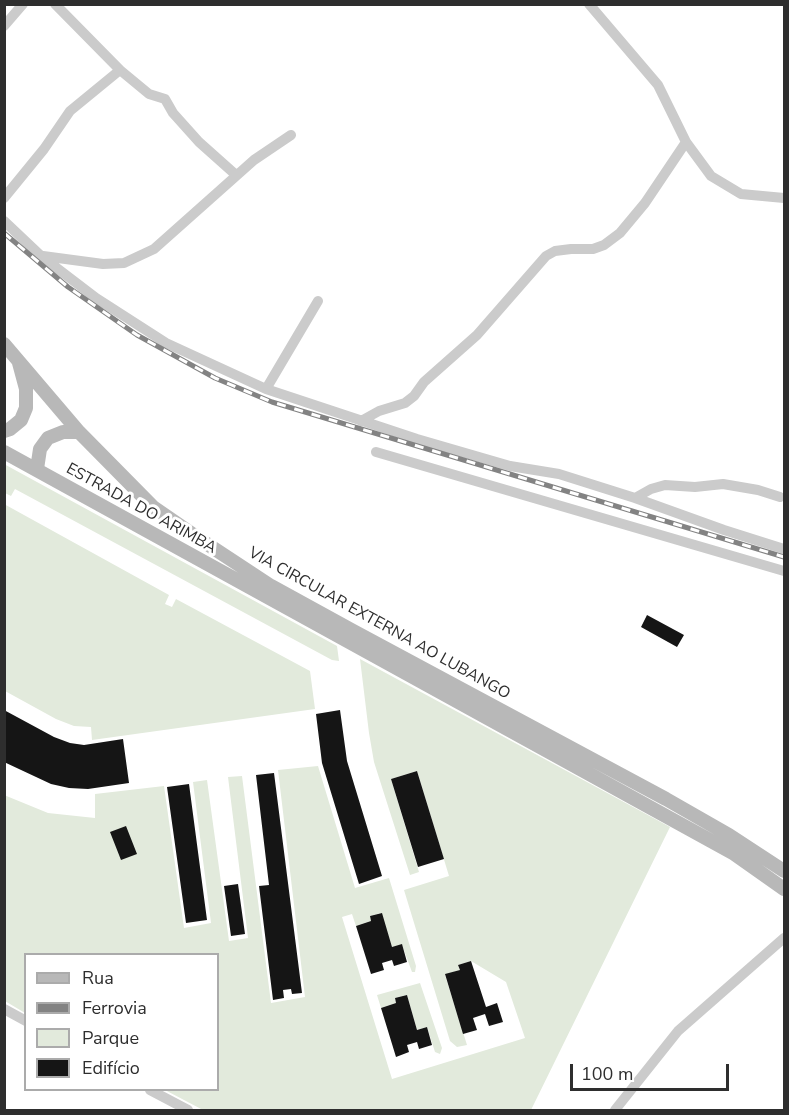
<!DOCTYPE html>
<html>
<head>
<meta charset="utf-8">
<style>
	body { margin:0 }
	#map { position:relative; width:789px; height:1115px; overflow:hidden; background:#fff; font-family:"Nunito Sans",sans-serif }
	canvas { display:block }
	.frame { position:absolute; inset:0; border:6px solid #2e2e2e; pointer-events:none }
	.legend { position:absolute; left:24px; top:953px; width:195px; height:138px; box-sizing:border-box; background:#fff; border:2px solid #ababab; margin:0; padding:8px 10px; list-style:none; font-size:18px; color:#2e2e2e }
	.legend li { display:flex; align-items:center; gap:12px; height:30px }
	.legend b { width:30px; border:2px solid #ababab }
	.scale { position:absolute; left:570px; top:1064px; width:159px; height:27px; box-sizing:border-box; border:3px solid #2e2e2e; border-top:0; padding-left:8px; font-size:18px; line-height:21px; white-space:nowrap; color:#2e2e2e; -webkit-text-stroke:4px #fff; paint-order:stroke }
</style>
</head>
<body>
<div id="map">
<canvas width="789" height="1115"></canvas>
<div class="frame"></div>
<ul class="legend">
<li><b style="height:8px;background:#b8b8b8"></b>Rua</li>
<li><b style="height:8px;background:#838383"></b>Ferrovia</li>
<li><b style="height:16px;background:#e2eadc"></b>Parque</li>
<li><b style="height:16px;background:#151515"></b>Edifício</li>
</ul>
<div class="scale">100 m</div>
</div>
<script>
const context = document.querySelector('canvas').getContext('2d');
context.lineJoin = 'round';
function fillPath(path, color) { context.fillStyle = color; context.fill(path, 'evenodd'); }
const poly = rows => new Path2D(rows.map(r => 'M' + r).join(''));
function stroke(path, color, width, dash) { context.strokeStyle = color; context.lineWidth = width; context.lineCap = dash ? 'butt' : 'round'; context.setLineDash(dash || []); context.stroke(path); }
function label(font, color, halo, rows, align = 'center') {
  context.font = font + ' "Nunito Sans",sans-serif'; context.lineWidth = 6; context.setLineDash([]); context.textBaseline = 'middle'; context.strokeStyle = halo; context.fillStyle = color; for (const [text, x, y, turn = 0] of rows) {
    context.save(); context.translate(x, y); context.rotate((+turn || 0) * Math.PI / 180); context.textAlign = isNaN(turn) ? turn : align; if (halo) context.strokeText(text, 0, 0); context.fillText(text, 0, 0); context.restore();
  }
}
const green = poly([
	[4,464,337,646,339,661,332,660,15,489,11,496,5,493],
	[4,504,169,595,165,604,172,607,176,599,310,671,315,709,92,740,91,727,74,726,56,719,5,691],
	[360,659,670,827,531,1110,203,1110,165,1090,218,1090,218,954,26,954,25,1013,5,1001,4,795,48,813,95,818,95,794,164,786,184,928,211,923,193,782,207,780,229,941,248,938,228,777,242,776,271,1003,305,997,278,770,318,766,355,888,389,878,416,966,415,972,412,972,402,945,392,947,381,913,370,916,371,921,356,926,352,914,342,917,392,1079,525,1038,506,982,471,961,458,965,460,970,445,975,467,1045,457,1047,450,1041,404,890,449,876,417,771,391,779,419,872,410,875,374,762,369,733],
	[420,983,442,1048,440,1054,435,1052,427,1027,417,1030,407,995,395,998,396,1003,381,1008,377,995]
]);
const building = poly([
	[647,615,684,635,677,647,641,627],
	[4,710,54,737,70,743,84,745,123,739,129,783,88,789,69,788,51,784,4,762],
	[340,710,347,761,382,876,359,884,322,763,316,714],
	[417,771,444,859,418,867,391,779],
	[274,773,302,993,292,994,291,989,283,990,284,998,273,1000,259,886,269,885,256,775],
	[189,784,207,920,186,923,167,787],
	[126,826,137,854,121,860,110,832],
	[238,884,245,934,231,936,224,886],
	[382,913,392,947,402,944,407,962,394,966,392,960,382,963,384,970,371,974,356,926,371,921,370,916],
	[471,961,486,1007,497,1003,503,1022,489,1026,485,1014,473,1018,477,1030,463,1034,445,974,460,970,458,965],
	[407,995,417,1030,427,1027,432,1045,419,1049,417,1042,407,1045,409,1052,396,1057,381,1008,396,1003,395,998]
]);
const street = poly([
	[55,4,120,70],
	[589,4,658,85,686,142,711,176,741,194,784,198],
	[4,26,23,4],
	[4,198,44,149,70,111,120,70,149,94,165,99,173,113,199,142,236,175],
	[4,221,41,256,96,298,166,343,266,389,417,439,510,466,559,474,635,498,724,530,784,549],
	[43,256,103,264,124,263,154,249,254,160,291,135],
	[266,389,318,301],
	[361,421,379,411,405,403,414,396,424,382,477,335,546,256,555,251,571,249,593,249,604,245,620,233,645,203,686,142],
	[376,452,784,571],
	[635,498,651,489,665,485,695,487,723,484,758,490,780,497],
	[4,1009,26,1021],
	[150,1090,188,1110],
	[615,1110,678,1031,784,938]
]);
const secondary = poly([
	[4,344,79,432,153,507,198,538,271,586,353,631,666,799,729,835,784,871],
	[4,431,10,429,21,420,26,408,26,389,19,363],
	[4,452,733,853,784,889],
	[37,469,40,449,48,438,63,432,79,432]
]);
const rail = poly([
	[4,233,68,287,137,335,215,378,272,402,784,557]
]);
const streetNames = [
	["ESTRADA DO ARIMBA",141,509,29],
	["VIA CIRCULAR EXTERNA AO LUBANGO",379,624,29]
];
fillPath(green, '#e2eadc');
fillPath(building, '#151515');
stroke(street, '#cbcbcb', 10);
stroke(secondary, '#b8b8b8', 14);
stroke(rail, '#838383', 5);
stroke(rail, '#fff', 3, [9]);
label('16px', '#2e2e2e', '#fff', streetNames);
</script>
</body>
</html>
